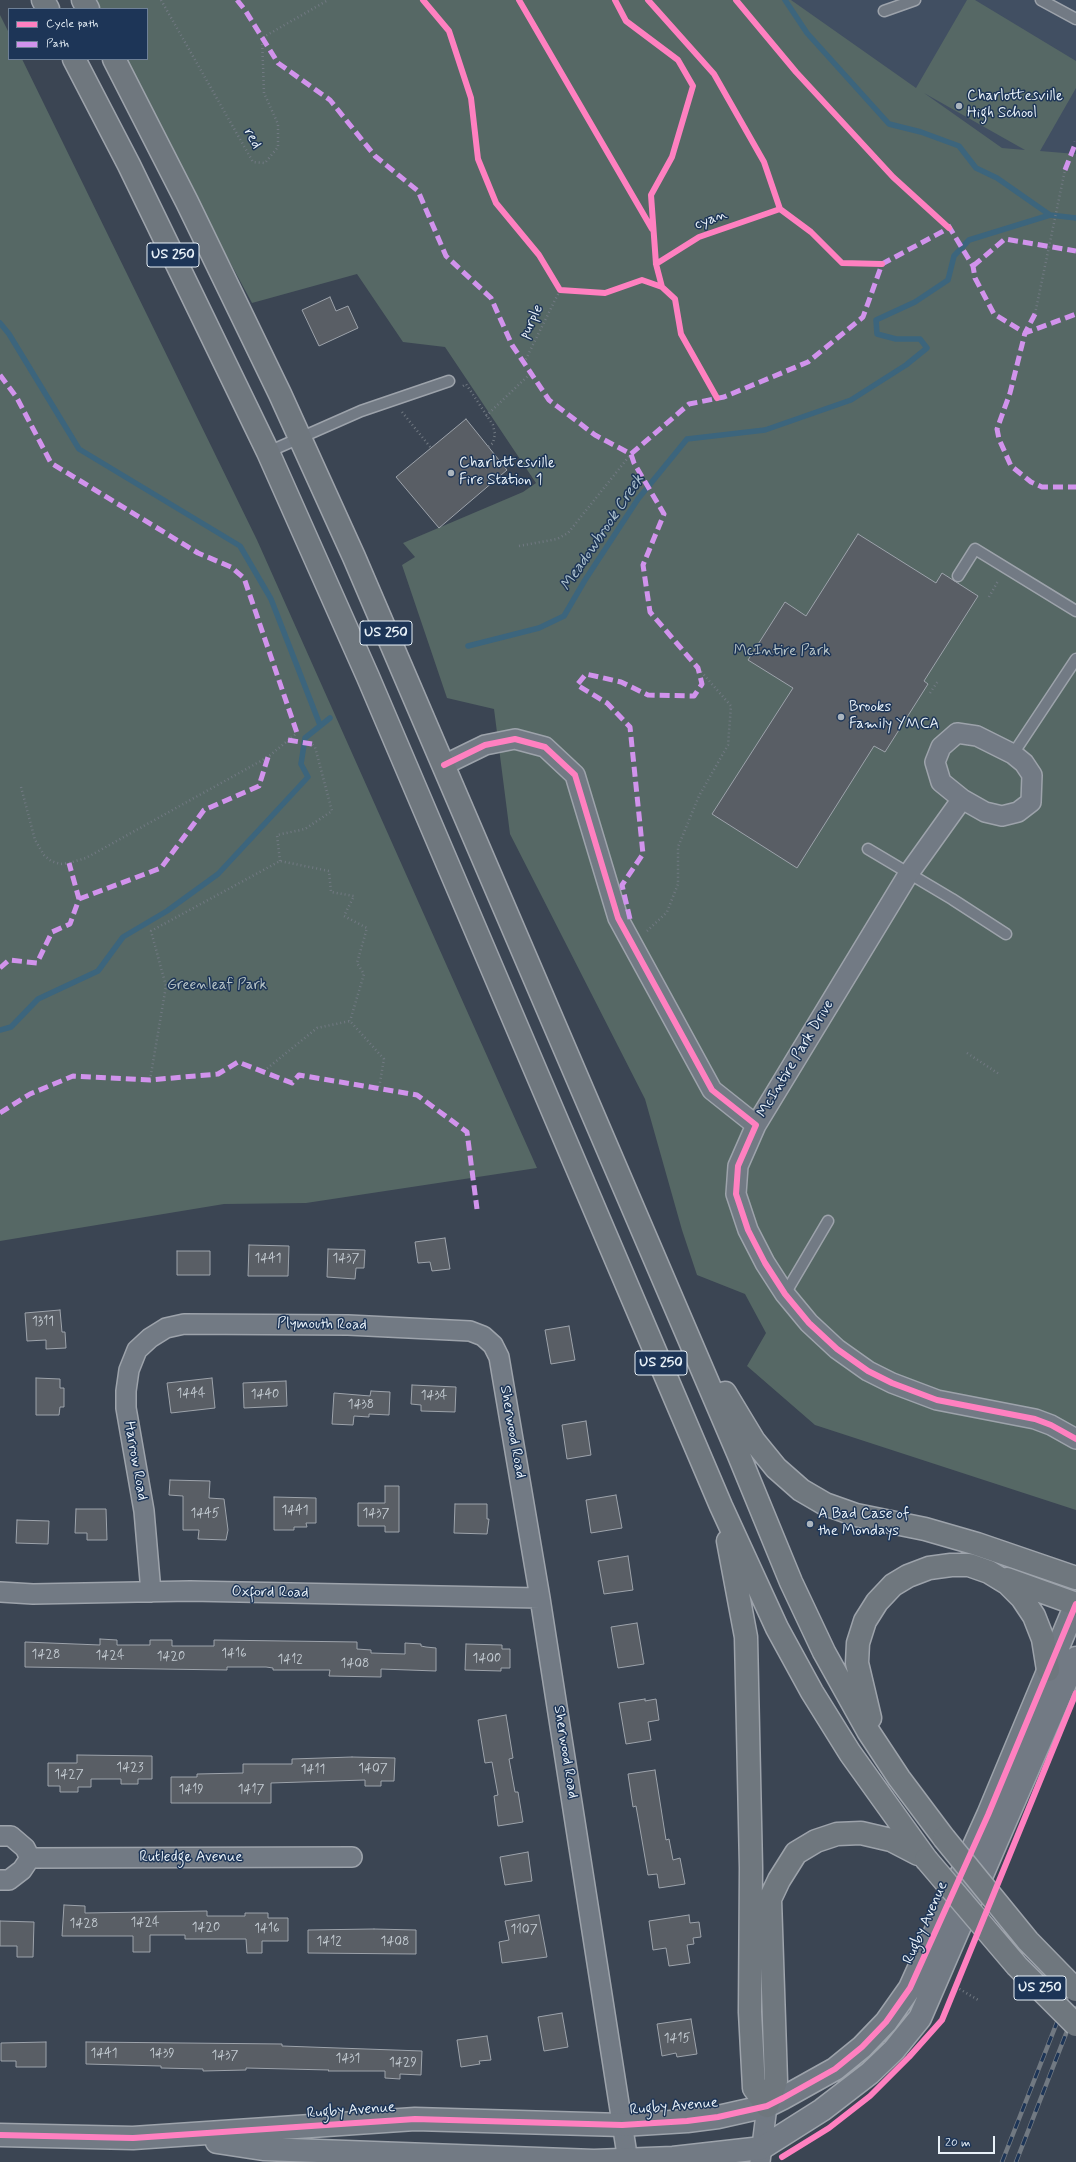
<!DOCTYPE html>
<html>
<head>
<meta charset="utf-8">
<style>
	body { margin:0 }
	#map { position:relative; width:1076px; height:2162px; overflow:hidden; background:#3b4553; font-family:Mynerve,sans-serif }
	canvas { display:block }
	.legend { position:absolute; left:8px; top:8px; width:140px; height:52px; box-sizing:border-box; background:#1d3557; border:1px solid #6e8097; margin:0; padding:5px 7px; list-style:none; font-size:12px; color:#e8f1f8 }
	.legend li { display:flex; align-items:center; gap:8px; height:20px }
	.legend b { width:20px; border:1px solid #6e8097 }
	.scale { position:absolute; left:938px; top:2136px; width:57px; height:18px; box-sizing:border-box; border:2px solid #e8f1f8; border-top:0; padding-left:5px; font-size:12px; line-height:14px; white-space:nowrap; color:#e8f1f8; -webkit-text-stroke:3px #1d3557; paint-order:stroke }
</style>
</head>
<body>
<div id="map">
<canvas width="1076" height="2162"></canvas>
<ul class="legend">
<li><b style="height:5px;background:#ff80c0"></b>Cycle path</li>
<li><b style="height:5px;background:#d193ec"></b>Path</li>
</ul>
<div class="scale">20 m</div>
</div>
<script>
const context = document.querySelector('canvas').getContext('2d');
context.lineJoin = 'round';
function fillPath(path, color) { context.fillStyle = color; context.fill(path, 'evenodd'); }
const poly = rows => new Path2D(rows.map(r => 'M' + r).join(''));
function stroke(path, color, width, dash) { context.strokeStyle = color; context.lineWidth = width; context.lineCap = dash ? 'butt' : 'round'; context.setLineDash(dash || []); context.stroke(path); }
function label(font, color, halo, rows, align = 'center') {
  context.font = font + ' Mynerve,sans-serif'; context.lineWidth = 3; context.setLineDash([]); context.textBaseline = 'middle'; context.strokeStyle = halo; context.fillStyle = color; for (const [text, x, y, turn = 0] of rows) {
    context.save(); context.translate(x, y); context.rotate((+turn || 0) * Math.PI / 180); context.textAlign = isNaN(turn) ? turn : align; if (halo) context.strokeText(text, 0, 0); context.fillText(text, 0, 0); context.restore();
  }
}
const built = poly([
	[790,0,1076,0,1076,211]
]);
const green = poly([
	[87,0,791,0,916,88,967,0,975,0,1076,61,1076,88,1040,151,1076,154,1076,1510,815,1425,747,1366,766,1333,745,1294,697,1275,682,1230,645,1099,510,834,494,709,447,698,402,565,415,557,403,543,523,492,536,483,445,347,403,342,357,274,252,303,120,59,147,59,147,9,92,9],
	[924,93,1025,150,1002,148],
	[0,15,9,33,9,59,22,59,257,540,537,1168,306,1203,224,1204,0,1241]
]);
const stream = poly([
	[785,0,807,33,889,124,921,132,959,146,976,168,997,178,1050,215],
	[0,323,9,334,79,449,240,546,271,599,320,725],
	[468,646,539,628,564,616,585,580,638,499,687,439,765,430,851,400,906,365,927,348,920,339,896,339,877,334,876,320,915,302,948,280,954,256,969,240,1050,215,1076,218],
	[0,1030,11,1027,38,999,98,971,123,937,167,911,218,874,308,777,301,764,305,738,330,718]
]);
const building = poly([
	[330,297,336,311,348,306,358,328,319,346,302,310,330,297],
	[466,419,507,470,439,528,396,477,466,419],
	[858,534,936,583,942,573,978,596,924,681,928,684,885,752,874,746,797,868,712,814,793,688,748,660,785,602,806,616,858,534],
	[445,1238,450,1269,432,1271,430,1262,418,1263,415,1242,445,1238],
	[249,1245,289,1246,288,1276,248,1276,249,1245],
	[328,1249,365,1250,364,1268,356,1268,355,1279,327,1277,328,1249],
	[177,1251,210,1251,210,1275,177,1275,177,1251],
	[60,1310,62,1332,65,1332,66,1348,46,1349,46,1340,27,1341,25,1313,60,1310],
	[569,1326,575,1360,551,1364,545,1330,569,1326],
	[36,1378,60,1379,60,1388,64,1388,64,1407,60,1407,59,1415,36,1415,36,1378],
	[212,1378,215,1408,171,1413,167,1383,212,1378],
	[286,1381,287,1406,244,1408,243,1383,286,1381],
	[412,1385,456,1387,455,1412,421,1411,421,1405,411,1404,412,1385],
	[371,1391,390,1392,389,1415,369,1414,369,1417,354,1416,353,1425,332,1424,334,1393,370,1396,371,1391],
	[586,1421,591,1455,567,1459,562,1425,586,1421],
	[170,1480,210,1481,209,1498,224,1499,228,1530,226,1540,198,1539,199,1530,183,1530,183,1496,169,1495,170,1480],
	[385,1486,399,1486,399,1532,385,1532,385,1526,358,1526,358,1503,385,1503,385,1486],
	[616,1495,622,1528,591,1533,586,1500,616,1495],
	[274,1497,316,1498,316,1523,306,1523,307,1527,294,1527,294,1530,274,1530,274,1497],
	[455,1504,487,1504,487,1519,489,1519,487,1534,454,1533,455,1504],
	[76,1509,106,1509,107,1540,87,1540,87,1533,75,1533,76,1509],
	[17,1520,49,1521,48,1544,16,1543,17,1520],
	[628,1556,633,1590,604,1594,598,1561,628,1556],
	[637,1623,644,1664,618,1668,611,1627,637,1623],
	[100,1639,117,1640,117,1645,150,1645,150,1640,172,1640,172,1646,214,1646,214,1640,357,1642,357,1649,371,1650,371,1653,405,1654,405,1643,421,1644,421,1646,426,1647,436,1648,436,1671,381,1669,381,1677,329,1676,330,1670,273,1670,273,1668,266,1667,227,1667,227,1670,25,1667,25,1642,100,1645,100,1639],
	[466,1644,502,1645,502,1649,510,1649,510,1668,501,1668,501,1671,465,1670,466,1644],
	[645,1699,645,1701,656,1699,659,1720,648,1722,651,1740,626,1744,619,1703,645,1699],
	[506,1715,513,1758,509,1759,515,1792,518,1792,523,1822,498,1826,494,1796,498,1795,492,1762,485,1763,478,1720,506,1715],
	[77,1755,152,1756,152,1779,138,1779,138,1784,121,1784,121,1779,91,1779,91,1787,78,1787,78,1792,60,1792,60,1786,48,1786,48,1763,77,1763,77,1755],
	[352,1757,395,1758,394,1781,381,1781,381,1786,365,1786,365,1780,271,1783,271,1803,171,1803,171,1777,197,1777,197,1774,243,1773,243,1764,292,1764,292,1759,352,1757],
	[655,1770,666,1840,669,1839,673,1860,680,1858,685,1884,659,1888,657,1874,648,1875,639,1823,636,1806,633,1807,628,1774,655,1770],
	[528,1852,532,1881,505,1885,500,1857,528,1852],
	[64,1905,85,1906,85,1913,207,1911,207,1916,245,1916,245,1913,268,1913,268,1918,288,1918,288,1941,262,1941,262,1953,247,1953,246,1939,185,1939,185,1935,150,1935,150,1952,133,1952,133,1936,62,1936,64,1905],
	[539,1915,547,1957,502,1963,499,1942,509,1940,505,1921,539,1915],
	[689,1915,690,1923,699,1922,701,1937,693,1938,694,1944,687,1945,690,1963,669,1966,666,1948,653,1950,649,1921,689,1915],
	[0,1921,34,1922,33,1957,17,1957,17,1946,0,1946,0,1921],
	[374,1929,416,1930,416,1954,308,1953,308,1930,374,1929],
	[562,2013,568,2047,544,2051,538,2017,562,2013],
	[691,2019,697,2054,677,2057,676,2053,662,2056,657,2024,691,2019],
	[487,2036,491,2060,479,2061,480,2064,461,2067,457,2040,487,2036],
	[46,2042,46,2067,16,2067,16,2061,1,2061,1,2043,46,2042],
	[86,2042,282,2044,282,2046,422,2051,421,2075,400,2074,400,2079,385,2078,385,2071,328,2071,329,2070,246,2068,246,2070,203,2071,203,2069,161,2068,161,2066,86,2064,86,2042]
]);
const path = poly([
	[161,0,253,162,265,163,278,147,278,124,264,93,262,38,328,0],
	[656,264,699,237,780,209],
	[1035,314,1065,170],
	[524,363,560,290],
	[463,386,466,384,493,425,495,434,493,443,488,447],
	[402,412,431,448],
	[486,416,531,373],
	[519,546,557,539,568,533,631,454],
	[989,597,998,581],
	[930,693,938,681],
	[21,787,35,840,44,855,51,861,60,864,69,863,86,858,268,757,297,733],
	[280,861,277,835,305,829,332,811,315,747,312,744],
	[647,931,667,912,678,884,678,847,699,796,728,745,731,706,698,668],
	[967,1053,999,1074],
	[264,1071,317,1028,350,1021,384,1059,379,1088],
	[150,1080,166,986,151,931,280,861,329,871,331,892,354,896,344,916,367,928,357,963,364,974,350,1021],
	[956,1987,980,2001]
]);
const service = poly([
	[1041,0,1076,19],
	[884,11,915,0],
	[268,452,361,411,449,381],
	[958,576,975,549,1076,611],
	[1013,754,1076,659],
	[868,849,952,899,1006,934],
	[785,1294,828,1221]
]);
const minor = poly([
	[957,733,977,736,1013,754,1024,763,1032,775,1031,802,1018,812,1002,816,985,812,962,799,941,782,935,762,941,747,957,733],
	[444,765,485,745,515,739,545,747,575,775,618,918,712,1090,756,1125],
	[962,799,909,873,756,1125,738,1166,736,1194,748,1230,765,1263,785,1294,809,1323,837,1349,868,1371,892,1383,937,1400,1035,1419,1051,1425,1076,1439],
	[0,1592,33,1594,190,1591,540,1598],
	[151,1592,144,1511,126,1408,126,1391,129,1370,137,1350,150,1338,166,1328,184,1324,348,1325,470,1331,483,1336,493,1345,499,1357,540,1598,628,2161],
	[0,1836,11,1836,25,1848,30,1858],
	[30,1858,352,1857],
	[0,1880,9,1880,22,1870,30,1858],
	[760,2162,767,2106]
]);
const tertiary = poly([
	[0,2135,133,2138,415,2119,622,2125,687,2121,718,2117,767,2106,783,2098,835,2069,862,2047,886,2022,910,1988,988,1815,1076,1604],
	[217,2142,263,2149,594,2161,673,2158,762,2148,822,2110,870,2073,894,2050,920,2018,1076,1658]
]);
const trunk = poly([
	[43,0,48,9],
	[83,0,88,9],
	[74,59,129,165,268,452,368,677,721,1506,777,1628,812,1692,850,1753,926,1859],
	[114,59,187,202,280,394,354,557,738,1453,791,1582,824,1652,868,1731,899,1778,944,1838],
	[725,1393,754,1441,776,1468,801,1490,825,1504,856,1515,925,1529,977,1544,1076,1578],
	[728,1541,746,1637,751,1868,750,2012,754,2088,767,2106],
	[1007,1579,1076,1604],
	[870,1718,857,1663,858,1643,865,1621,877,1602,893,1585,908,1576,929,1568,951,1565,969,1565,989,1572,1007,1583,1022,1598,1034,1616,1043,1639,1048,1670],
	[767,2106,776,2081,770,1899,779,1880,796,1853,816,1841,837,1834,861,1833,891,1840,918,1854]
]);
const rail = poly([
	[1002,2162,1076,1974],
	[1016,2162,1076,2008]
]);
const trunkBridge = poly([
	[944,1838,1028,1941,1076,1990],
	[926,1859,1017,1966,1076,2025]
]);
const quiet = poly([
	[237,0,245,10,278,63,330,100,375,156,418,191,446,256,491,298,512,345,549,400,595,435,631,454,689,404,724,397,808,362,863,317,882,264,949,228],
	[1065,170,1076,142],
	[948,225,973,266,975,278,994,314,1025,333,1076,314],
	[973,266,1005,239,1076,251],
	[1035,314,1025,333,1010,393,997,429,999,439,1011,466,1031,482,1042,487,1076,487],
	[0,375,17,398,51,463,198,553,231,567,244,578,297,733],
	[288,740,312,744],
	[79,899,161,868,204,810,259,786,268,757],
	[630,919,622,885,643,854,630,727,607,703,577,685,586,674,621,682,648,695,694,696,702,684,698,668,650,612,643,565,664,514,634,463,631,454],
	[0,968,9,960,37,963,52,932,70,924,79,899,69,863],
	[0,1113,30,1094,73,1076,150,1080,218,1074,238,1062,292,1083,299,1075,417,1095,467,1132,477,1209]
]);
const cycleway = poly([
	[423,0,449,31,471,98,478,159,496,203,539,255,560,290,605,293,642,280,662,287,675,299,681,334,717,398],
	[519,0,652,229],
	[615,0,626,21,678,60,693,86,672,157,651,195,656,264,662,287],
	[648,0,714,74,764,162,780,209,811,232,842,263,882,264],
	[736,0,796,72,893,177,949,228],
	[656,264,699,237,780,209],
	[444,765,485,745,515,739,545,747,575,775,618,918,712,1090,756,1125,738,1166,736,1194,748,1230,765,1263,785,1294,809,1323,837,1349,868,1371,892,1383,937,1400,1035,1419,1051,1425,1076,1439],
	[0,2135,133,2138,415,2119,622,2125,687,2121,718,2117,767,2106,783,2098,835,2069,862,2047,886,2022,910,1988,988,1815,1076,1604],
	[782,2157,829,2128,870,2096,909,2057,942,2020,1076,1693]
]);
const markers = [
	[959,106,4,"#abb5be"],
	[451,473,4,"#abb5be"],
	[841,717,4,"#abb5be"],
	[810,1524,4,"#abb5be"]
];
const numberNames = [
	["1441",268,1259],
	["1437",346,1259],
	["1311",43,1322],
	["1444",191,1394],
	["1440",265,1395],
	["1434",434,1396],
	["1438",361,1405],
	["1441",295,1511],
	["1445",205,1514],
	["1437",376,1514],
	["1416",234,1654],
	["1428",46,1655],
	["1424",110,1656],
	["1420",171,1657],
	["1400",487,1659],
	["1412",290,1660],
	["1408",355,1664],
	["1423",130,1768],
	["1407",373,1769],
	["1411",313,1770],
	["1427",69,1775],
	["1419",191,1790],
	["1417",251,1790],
	["1424",145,1923],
	["1428",84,1924],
	["1420",206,1928],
	["1416",267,1929],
	["1107",524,1930],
	["1412",329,1942],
	["1408",395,1942],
	["1415",677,2039],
	["1441",104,2054],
	["1439",162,2054],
	["1437",225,2056],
	["1431",348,2059],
	["1429",403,2063]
];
const shields = [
	[173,255,52],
	[386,633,52],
	[661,1363,52],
	[1040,1988,52]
];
const shieldNames = [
	["US 250",173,255],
	["US 250",386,633],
	["US 250",661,1363],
	["US 250",1040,1988]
];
const poiNames = [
	["Charlottesville",967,97],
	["High School",967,114],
	["Charlottesville",459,464],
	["Fire Station 1",459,481],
	["Brooks",849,708],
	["Family YMCA",849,725],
	["A Bad Case of",818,1515],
	["the Mondays",818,1532]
];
const streetNames = [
	["red",252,139,61],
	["cyan",711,220,-21],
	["purple",532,322,-64],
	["McIntire Park Drive",796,1059,-59],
	["Plymouth Road",322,1325,1],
	["Sherwood Road",512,1432,80],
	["Harrow Road",135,1461,80],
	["Oxford Road",270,1593,1],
	["Sherwood Road",565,1752,81],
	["Rutledge Avenue",191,1858],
	["Rugby Avenue",926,1923,-66],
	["Rugby Avenue",674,2107,-5],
	["Rugby Avenue",351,2111,-4]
];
const parkNames = [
	["McIntire Park",782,652],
	["Greenleaf Park",217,986]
];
const waterNames = [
	["Meadowbrook Creek",603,533,-56]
];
fillPath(built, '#414f62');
fillPath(green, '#566865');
stroke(stream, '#3c657d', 5.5);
fillPath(building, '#595e65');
stroke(building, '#9da3ab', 1);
stroke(service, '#9da3ab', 13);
stroke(minor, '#9da3ab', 22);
stroke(tertiary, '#9da3ab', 25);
stroke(trunk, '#9da3ab', 25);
stroke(path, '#717982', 2.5, [1, 3]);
stroke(service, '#727a84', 10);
stroke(minor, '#727a84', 19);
stroke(tertiary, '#727a84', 22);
stroke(trunk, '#6f777e', 22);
stroke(rail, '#717982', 4.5);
stroke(rail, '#1d3557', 3, [9]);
stroke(trunkBridge, '#9da3ab', 25, []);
stroke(trunkBridge, '#6f777e', 22);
stroke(quiet, '#d193ec', 5, [10, 5]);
stroke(cycleway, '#ff80c0', 6);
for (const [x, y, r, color] of markers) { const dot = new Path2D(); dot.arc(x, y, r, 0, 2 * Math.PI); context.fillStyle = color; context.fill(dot); stroke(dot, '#1d3557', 1.5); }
label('13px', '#c4ccd3', null, numberNames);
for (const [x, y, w] of shields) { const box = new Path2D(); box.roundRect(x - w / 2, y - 12, w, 24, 3); context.fillStyle = '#1d3557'; context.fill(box); stroke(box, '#e8f1f8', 1); }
label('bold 14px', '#e8f1f8', null, shieldNames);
label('15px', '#e8f1f8', '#1d3557', poiNames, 'left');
label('15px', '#e8f1f8', '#1d3557', streetNames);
label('15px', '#b6c3c6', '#1d3557', parkNames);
label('italic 16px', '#acc1ce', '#1d3557', waterNames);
</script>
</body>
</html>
